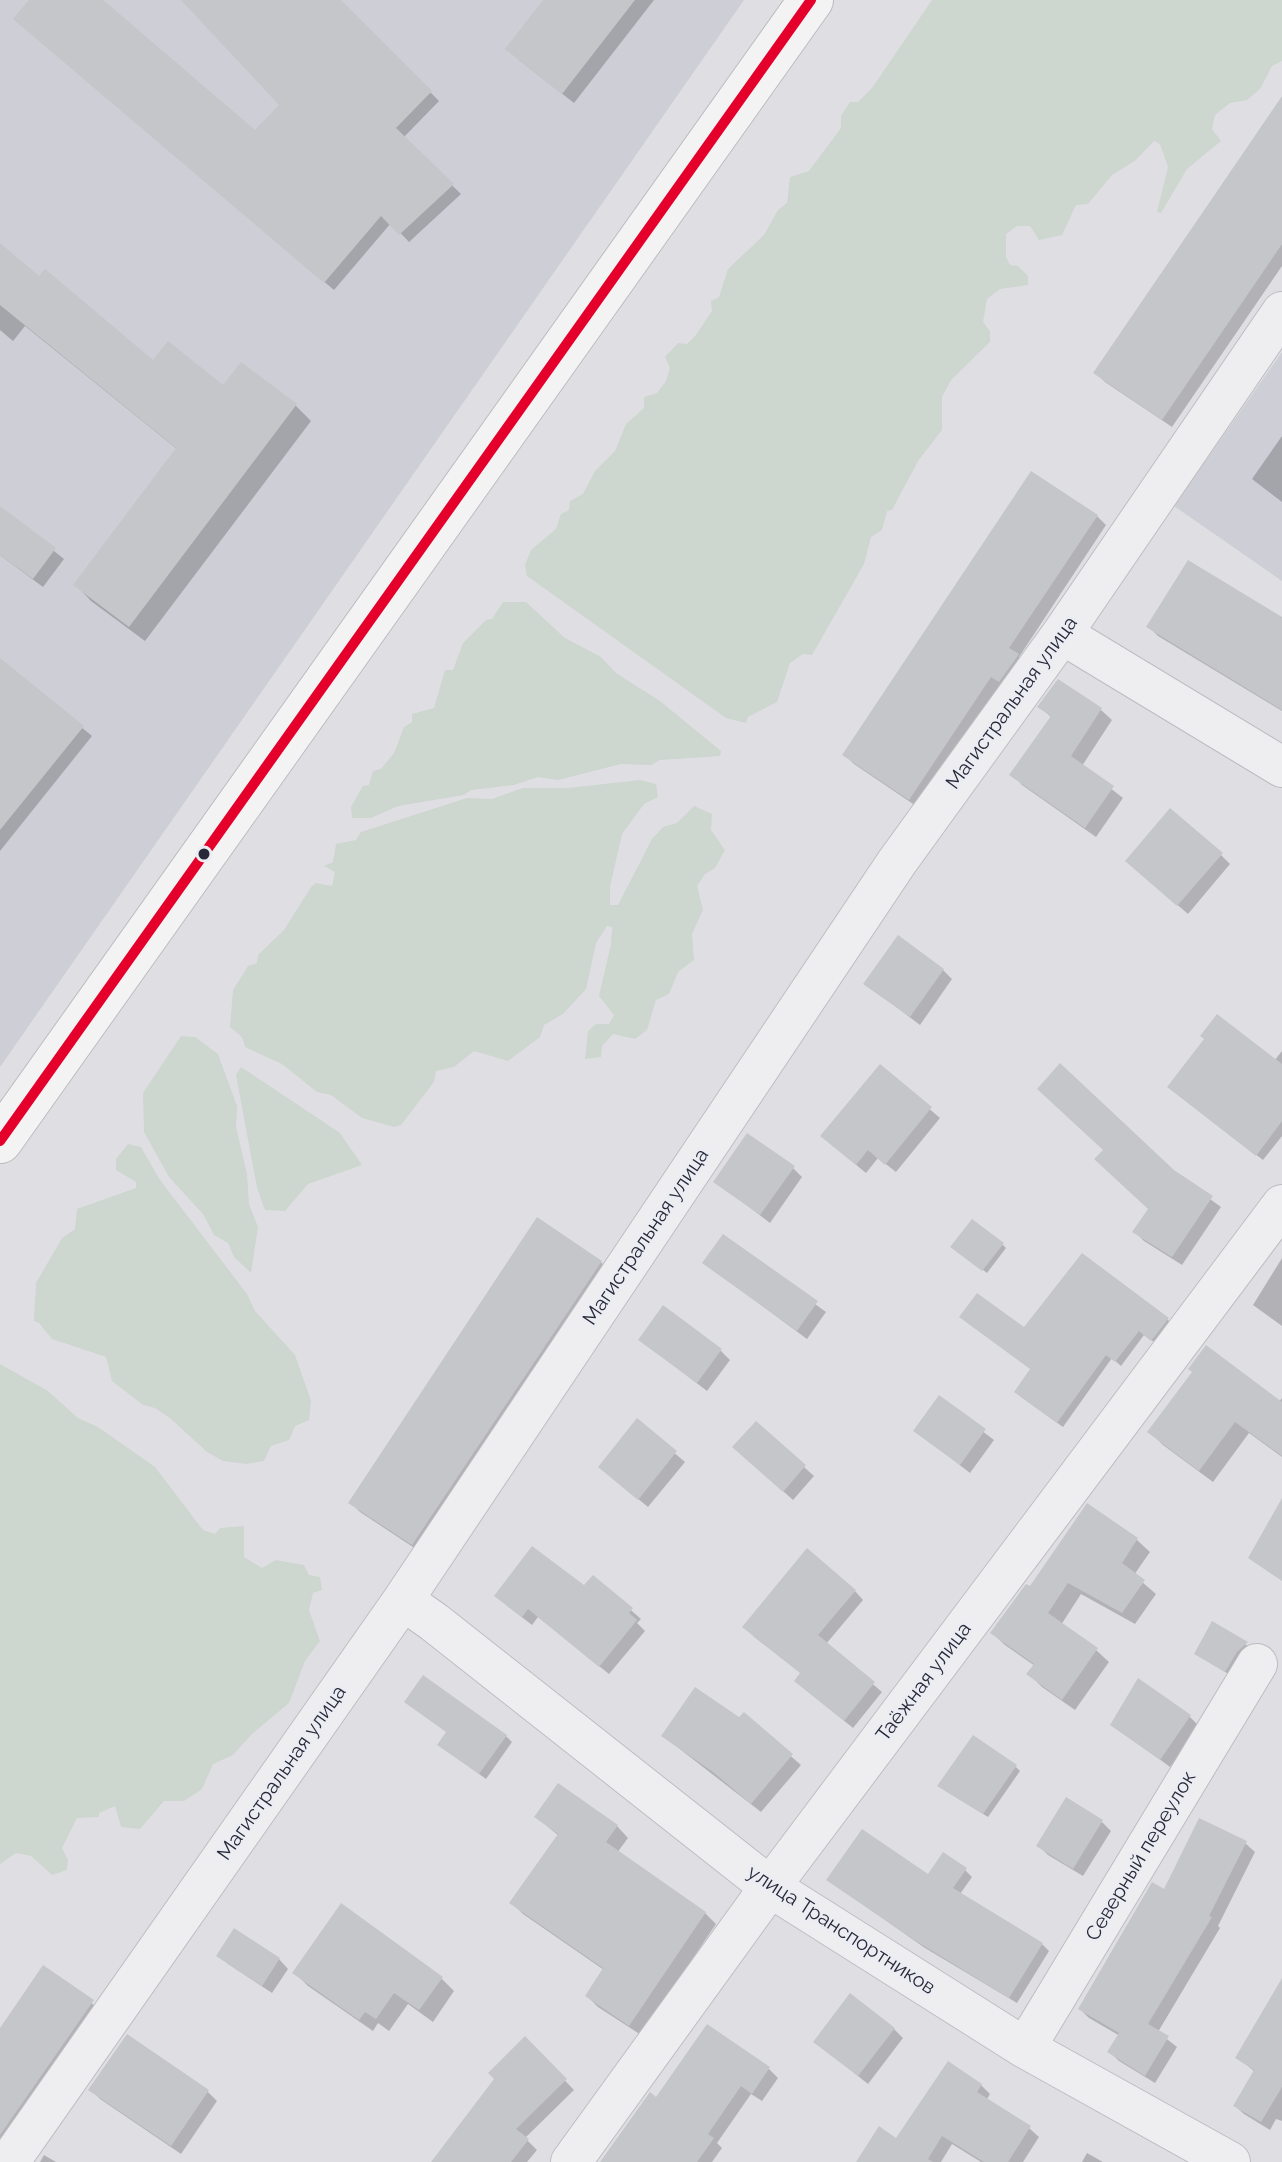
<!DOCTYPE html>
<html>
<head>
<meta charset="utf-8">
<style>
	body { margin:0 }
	canvas { display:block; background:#dfdfe3 }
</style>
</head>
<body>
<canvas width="1282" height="2162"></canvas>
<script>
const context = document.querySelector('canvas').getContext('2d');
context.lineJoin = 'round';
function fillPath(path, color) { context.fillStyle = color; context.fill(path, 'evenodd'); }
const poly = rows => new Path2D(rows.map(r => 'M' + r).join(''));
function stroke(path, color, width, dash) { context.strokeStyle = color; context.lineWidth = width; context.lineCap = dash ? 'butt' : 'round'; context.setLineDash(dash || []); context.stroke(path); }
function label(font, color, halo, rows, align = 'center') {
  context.font = font + ' Raleway,sans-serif'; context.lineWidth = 6; context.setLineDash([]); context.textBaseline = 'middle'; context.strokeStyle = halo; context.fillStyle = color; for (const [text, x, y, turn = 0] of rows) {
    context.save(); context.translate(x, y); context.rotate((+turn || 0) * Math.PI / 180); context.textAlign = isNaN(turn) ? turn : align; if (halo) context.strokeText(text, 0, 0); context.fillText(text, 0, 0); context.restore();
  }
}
const built = poly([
	[0,0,744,0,0,1067],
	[1282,352,1282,581,1174,506]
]);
const green = poly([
	[932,0,1282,0,1282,61,1272,66,1260,89,1247,100,1230,103,1215,115,1212,129,1221,141,1187,169,1161,213,1157,212,1168,167,1160,144,1154,141,1136,160,1112,175,1088,204,1076,205,1062,235,1039,240,1030,226,1017,226,1006,234,1006,257,1010,265,1018,266,1028,276,1028,285,1000,289,987,299,983,322,990,331,990,342,951,380,942,397,942,430,918,461,892,510,887,511,882,530,871,537,864,564,812,655,803,654,790,663,777,702,748,717,746,723,726,718,527,576,525,565,531,550,556,529,561,514,569,510,570,501,583,494,595,471,615,451,626,424,644,408,644,397,657,393,666,381,670,368,665,357,678,343,687,344,695,336,712,311,711,301,719,297,728,269,764,235,778,210,787,203,790,177,809,171,841,128,841,116,850,102,858,102,872,88],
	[503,602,526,602,565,638,601,657,616,673,660,701,721,751,720,756,660,760,651,765,621,764,558,780,538,777,514,785,471,790,464,795,398,806,371,818,352,818,351,807,363,786,369,785,373,771,381,769,394,753,404,727,412,722,412,714,434,708,445,670,453,670,463,643,486,620,492,619],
	[640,780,656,784,658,797,644,804,622,834,610,887,610,905,618,905,652,839,663,827,677,823,694,806,712,814,711,830,725,850,715,868,705,874,697,886,703,910,692,934,694,960,678,972,669,994,656,1000,647,1030,635,1039,613,1034,602,1046,601,1057,585,1059,588,1031,596,1024,609,1024,614,1015,599,996,611,944,612,927,607,926,596,943,586,989,563,1014,544,1025,540,1037,508,1061,474,1051,454,1067,436,1071,434,1082,401,1125,394,1127,362,1118,331,1095,317,1092,282,1064,245,1047,242,1037,230,1027,233,990,248,966,257,963,258,955,284,930,311,887,316,883,332,886,335,872,324,866,333,862,336,844,356,840,361,832,467,798,492,799,523,788,568,788],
	[181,1036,195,1037,218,1054,237,1106,236,1127,247,1174,249,1204,258,1227,251,1273,234,1257,228,1243,214,1235,203,1214,169,1177,144,1132,143,1093],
	[241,1067,340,1133,362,1165,308,1184,285,1211,265,1210,257,1188,236,1075],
	[128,1144,141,1147,160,1180,247,1294,255,1311,295,1355,311,1401,309,1420,295,1426,289,1440,271,1446,264,1461,246,1464,223,1461,207,1452,171,1419,155,1408,143,1405,112,1381,106,1357,52,1339,39,1323,34,1321,36,1283,62,1238,75,1229,77,1209,136,1188,136,1182,116,1170,116,1159],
	[0,1364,48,1391,78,1418,98,1427,155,1467,203,1530,215,1534,220,1528,244,1526,244,1557,262,1568,276,1560,304,1565,309,1575,320,1577,322,1590,313,1593,309,1610,320,1641,305,1661,289,1703,252,1734,233,1755,213,1764,202,1789,184,1801,164,1801,140,1829,121,1827,115,1806,99,1813,99,1817,77,1818,62,1848,68,1860,67,1870,52,1875,31,1856,16,1853,0,1864]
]);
const shadow = poly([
	[31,0,100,0,256,133,281,105,183,0,338,0,439,101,403,138,461,194,409,242,391,223,334,290,24,27],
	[546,0,654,0,574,103,519,60],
	[1282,101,1282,266,1172,427,1105,382,1096,373],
	[0,246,39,279,153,363,224,388,295,405,311,421,145,641,91,601,76,585,177,449,25,326,13,341,0,330],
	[1282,436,1282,502,1252,479],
	[0,508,64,559,43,587,0,555],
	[1097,516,1106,525,1019,657,1027,665,1009,690,1000,685,919,808,854,764,845,755],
	[1282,619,1282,711,1158,636,1149,627],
	[0,660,92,736,0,851],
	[1058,682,1101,710,1112,720,1082,766,1123,798,1096,837,1022,785,1012,774,1052,718,1040,707],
	[1221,855,1230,864,1188,914,1137,870],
	[943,970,952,979,920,1025,866,984],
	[1282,1051,1282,1136,1263,1160,1176,1093,1274,1061],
	[880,1067,940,1118,896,1172,878,1158,866,1173,832,1145],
	[793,1168,802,1177,770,1223,715,1181],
	[1173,1172,1221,1207,1182,1265,1144,1241,1135,1232],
	[538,1220,601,1262,610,1272,422,1553,360,1512,351,1503],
	[723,1237,826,1312,807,1339,704,1263],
	[1002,1244,1006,1248,987,1273,957,1250],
	[1282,1258,1282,1326,1253,1305],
	[1167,1319,1172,1324,1157,1344,1144,1335,1121,1366,1112,1358,1063,1427,1021,1397,1032,1370,1025,1330],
	[640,1340,721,1351,730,1360,707,1391],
	[939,1398,994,1440,970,1473,916,1431],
	[1282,1398,1282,1457,1249,1433,1213,1482,1163,1445,1150,1432,1279,1402],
	[637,1421,685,1462,648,1507,610,1476],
	[756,1424,814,1476,793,1500,744,1456],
	[1087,1506,1137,1540,1150,1552,1134,1575,1156,1594,1135,1624,1081,1594,1061,1625,1096,1650,1109,1662,1075,1710,1042,1687,1029,1674,1035,1666,1005,1645,992,1633,1030,1589],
	[593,1577,641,1619,637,1623,645,1631,609,1674,538,1617,532,1625,506,1605,585,1587],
	[855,1591,863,1600,826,1644,882,1692,853,1728,805,1689,802,1674,753,1636],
	[1213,1624,1251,1648,1230,1675,1196,1654],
	[744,1715,801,1765,761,1812,663,1736,740,1720],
	[1190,1717,1199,1726,1170,1767,1112,1724],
	[448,1733,506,1736,512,1742,486,1779,446,1750],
	[1016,1767,1020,1771,988,1817,944,1790],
	[536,1817,617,1826,628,1838,617,1853,705,1913,716,1924,641,2035,598,2007,587,1996,604,1970,523,1914,512,1903,559,1836],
	[1102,1822,1111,1831,1083,1876,1048,1855,1039,1846],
	[1245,1843,1255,1852,1218,1926,1220,1928,1158,2032,1177,2047,1155,2083,1119,2061,1110,2052,1120,2036,1089,2018,1080,2009,1165,1892],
	[965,1870,972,1877,960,1894,1042,1944,1049,1951,1017,2003,925,1948,828,1880,928,1877],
	[219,1955,279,1959,288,1969,272,1993,228,1964],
	[44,1968,102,2011,0,2157,0,2032],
	[295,1973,441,1978,454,1991,433,2022,408,2004,389,2031,378,2023,373,2031,308,1986],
	[1282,2006,1282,2121,1276,2119,1270,2130,1244,2114,1235,2106,1255,2072,1237,2057],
	[894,2029,903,2038,868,2084,815,2042],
	[127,2037,208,2092,217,2101,181,2154,100,2099,90,2089],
	[525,2039,574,2090,525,2138,537,2150,527,2162,432,2162],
	[769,2069,778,2078,762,2101,751,2094,717,2143,722,2148,712,2162,603,2162,657,2099],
	[981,2085,990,2094,986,2101,1029,2128,1039,2137,1023,2162,981,2162,952,2144,941,2162,862,2162],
	[1087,2153,1103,2162,1082,2162],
	[44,2155,56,2162,40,2162]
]);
const building = poly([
	[29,0,103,0,255,130,279,105,181,0,341,0,432,91,396,128,454,184,399,235,381,216,324,283,13,19],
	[543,0,635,0,562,94,505,49],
	[1282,96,1282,244,1162,420,1093,373],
	[0,243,39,276,45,269,153,360,168,341,223,385,241,362,297,404,129,627,73,585,176,448,0,305],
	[1031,471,1098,515,1009,648,1019,654,999,682,991,677,909,800,842,755],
	[0,506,56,548,33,579,0,555],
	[1188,560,1282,617,1282,710,1146,627],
	[0,658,84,726,0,830],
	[1058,679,1102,708,1071,756,1114,786,1085,828,1009,775,1051,716,1037,707],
	[1170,808,1223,853,1177,906,1125,861],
	[898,935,944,969,910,1017,863,984],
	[1217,1014,1282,1064,1282,1121,1256,1156,1167,1087,1204,1039,1200,1036],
	[1060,1063,1174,1170,1213,1196,1172,1257,1132,1232,1148,1209,1094,1159,1103,1150,1037,1089],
	[880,1064,932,1107,885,1165,868,1150,856,1165,820,1136],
	[747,1133,795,1166,760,1215,713,1182],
	[537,1217,602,1261,412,1545,348,1503],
	[972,1219,1004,1243,982,1271,950,1247],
	[723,1234,818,1301,797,1331,702,1263],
	[1082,1253,1169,1318,1151,1341,1139,1331,1115,1362,1106,1355,1057,1423,1014,1392,1030,1369,959,1317,977,1293,1024,1327],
	[663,1305,722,1349,697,1383,638,1340],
	[1206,1345,1282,1402,1282,1456,1235,1422,1199,1471,1147,1432,1192,1372,1188,1369],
	[939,1395,986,1429,960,1465,913,1431],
	[637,1418,677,1451,638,1500,598,1467],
	[756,1421,806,1465,783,1492,732,1447],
	[1282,1498,1282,1581,1248,1558],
	[1087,1503,1138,1538,1122,1563,1145,1580,1122,1613,1068,1583,1048,1613,1098,1648,1062,1700,1026,1674,1034,1664,990,1633,1026,1584,1030,1586],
	[532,1546,584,1585,593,1575,633,1608,629,1613,637,1620,599,1667,528,1609,522,1617,494,1596],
	[807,1548,856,1590,818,1635,875,1682,844,1721,794,1681,800,1673,742,1627],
	[1212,1621,1248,1642,1237,1652,1225,1672,1194,1654],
	[423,1675,507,1735,479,1774,437,1745,446,1732,404,1702],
	[1138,1678,1191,1715,1160,1760,1110,1725],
	[695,1687,739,1717,744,1712,793,1754,751,1804,713,1772,661,1736],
	[973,1735,1017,1765,983,1814,937,1786],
	[558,1783,618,1825,606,1842,706,1912,629,2026,585,1996,603,1968,509,1903,558,1834,534,1817],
	[1066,1797,1103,1820,1073,1869,1036,1846],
	[1199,1818,1247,1841,1209,1916,1212,1917,1148,2024,1169,2036,1145,2076,1107,2052,1119,2033,1078,2009,1152,1882,1164,1889],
	[862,1829,928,1874,943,1852,967,1868,953,1888,1043,1943,1009,1998,916,1941,826,1880],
	[341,1903,443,1977,419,2010,394,1993,376,2019,365,2012,359,2020,292,1973],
	[234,1928,280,1958,262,1986,216,1956],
	[43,1965,94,2000,0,2135,0,2028],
	[1282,1978,1282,2087,1261,2122,1233,2106,1254,2070,1235,2058],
	[850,1993,895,2028,858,2076,813,2042],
	[707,2024,770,2067,752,2094,741,2086,708,2134,714,2138,697,2162,600,2162,650,2092,656,2097],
	[127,2034,209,2090,171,2146,88,2090],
	[525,2036,567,2079,516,2129,529,2139,511,2162,431,2162,494,2079,488,2073],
	[948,2061,982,2084,977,2092,1031,2126,1008,2162,984,2162,942,2136,928,2159,933,2162,856,2162,879,2126,896,2138]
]);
const minor = poly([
	[1062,634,1282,767],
	[403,1600,434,1622,770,1887,1025,2048,1230,2162],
	[1025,2048,1257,1664],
	[9,2162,403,1600,897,862,1062,634,1282,312],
	[571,2162,770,1887,1282,1205]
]);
const major = poly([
	[0,1141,811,0]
]);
const bus1 = poly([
	[0,1141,811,0]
]);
const markers = [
	[204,854,7,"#282a3a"]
];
const streetNames = [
	["Магистральная улица",1012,703,-54],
	["Магистральная улица",646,1237,-56],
	["Таёжная улица",924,1682,-53],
	["Магистральная улица",282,1773,-55],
	["Северный переулок",1141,1856,-59],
	["улица Транспортников",841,1930,33]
];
fillPath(built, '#cdced6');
fillPath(green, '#cdd6cf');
fillPath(shadow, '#0003');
fillPath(building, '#c5c6ca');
stroke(minor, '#bdbdc1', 42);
stroke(major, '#bbbcc0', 46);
stroke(minor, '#eeeef0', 40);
stroke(major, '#f3f3f4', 44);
stroke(bus1, '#e4002b', 10);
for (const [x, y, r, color] of markers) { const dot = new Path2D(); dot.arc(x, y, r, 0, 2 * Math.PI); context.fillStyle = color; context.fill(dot); stroke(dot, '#ecedf3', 3); }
label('20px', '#282a3a', '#ecedf3', streetNames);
</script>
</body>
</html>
